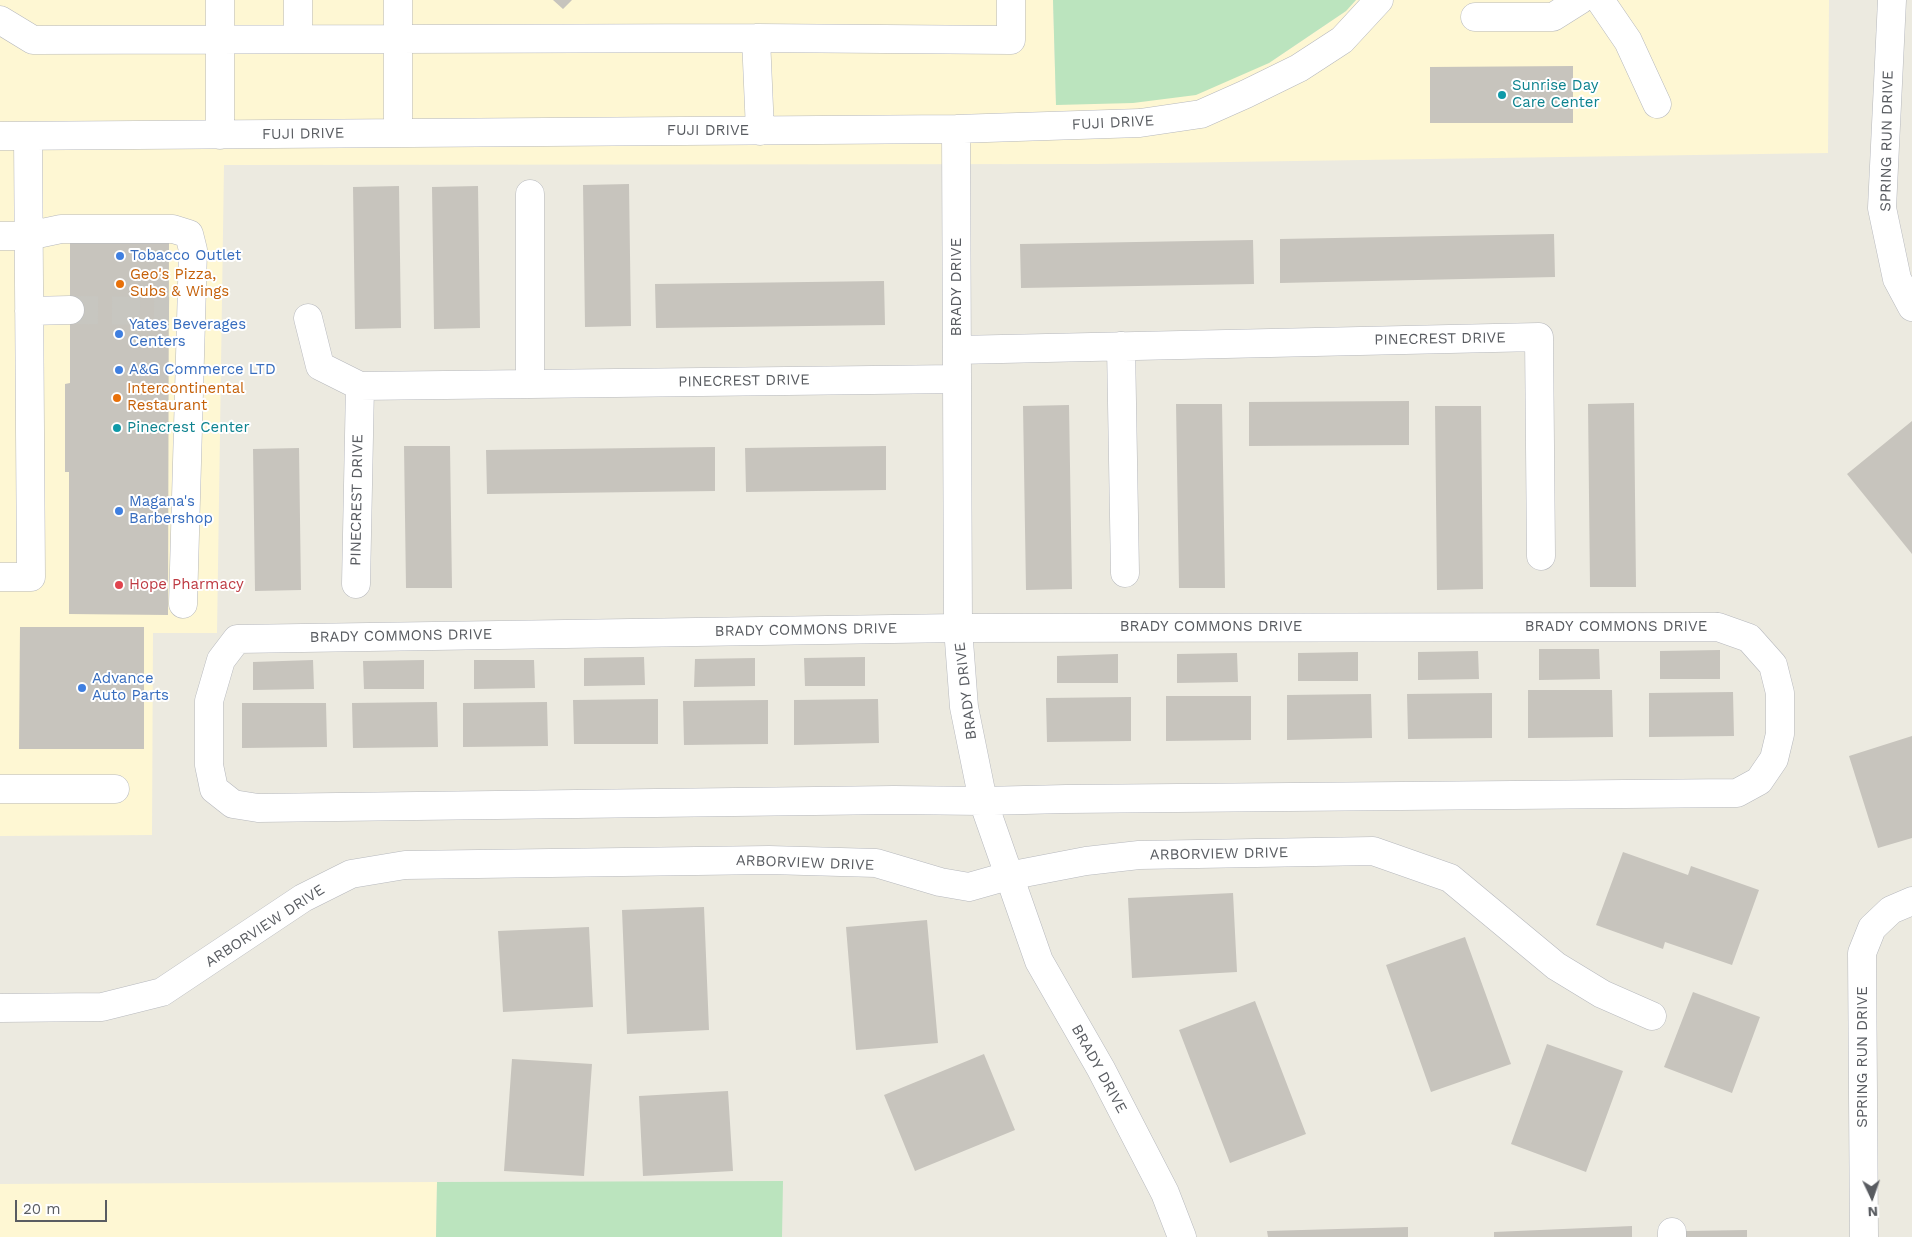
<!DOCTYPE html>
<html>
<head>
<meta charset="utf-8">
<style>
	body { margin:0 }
	#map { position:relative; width:1912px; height:1237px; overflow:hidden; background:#eceae0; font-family:"Work Sans",sans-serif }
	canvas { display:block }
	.north { position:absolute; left:1847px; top:1172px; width:50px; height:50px; -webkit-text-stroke:4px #fff; paint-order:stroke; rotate:177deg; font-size:14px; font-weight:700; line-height:20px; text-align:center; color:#595c61 }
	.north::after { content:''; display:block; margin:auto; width:18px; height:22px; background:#595c61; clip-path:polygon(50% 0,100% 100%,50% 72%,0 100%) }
	.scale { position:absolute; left:15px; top:1200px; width:92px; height:22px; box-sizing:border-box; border:2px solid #595c61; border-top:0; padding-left:6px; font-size:15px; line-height:18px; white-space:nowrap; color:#595c61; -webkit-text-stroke:4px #fff; paint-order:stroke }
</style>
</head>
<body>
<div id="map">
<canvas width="1912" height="1237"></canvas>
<div class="north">N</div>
<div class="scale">20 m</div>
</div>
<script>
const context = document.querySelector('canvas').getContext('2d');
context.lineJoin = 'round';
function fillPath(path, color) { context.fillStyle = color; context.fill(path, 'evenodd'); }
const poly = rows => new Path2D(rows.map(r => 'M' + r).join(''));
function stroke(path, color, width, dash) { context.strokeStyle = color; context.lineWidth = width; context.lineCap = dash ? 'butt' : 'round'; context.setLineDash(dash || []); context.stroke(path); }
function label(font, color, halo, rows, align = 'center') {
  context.font = font + ' "Work Sans",sans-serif'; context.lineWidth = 4; context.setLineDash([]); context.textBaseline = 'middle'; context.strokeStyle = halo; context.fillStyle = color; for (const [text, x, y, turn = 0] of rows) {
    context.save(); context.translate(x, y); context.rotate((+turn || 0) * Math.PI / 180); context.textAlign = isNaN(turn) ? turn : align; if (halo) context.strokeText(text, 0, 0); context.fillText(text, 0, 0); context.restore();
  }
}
const commercial = poly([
	[0,0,1053,0,1056,104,1269,63,1346,11,1356,0,1829,0,1828,153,1096,164,224,165,217,633,153,633,152,835,0,836],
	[437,1182,436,1237,0,1237,0,1184]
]);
const green = poly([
	[1053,0,1356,0,1346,11,1269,63,1196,95,1133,103,1056,105],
	[783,1181,782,1237,436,1237,437,1182]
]);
const building = poly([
	[553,0,572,0,563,9],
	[1573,66,1573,123,1430,123,1430,67],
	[629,184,631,326,585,327,583,185],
	[399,186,401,328,355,329,353,187],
	[478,186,480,328,434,329,432,187],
	[1554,234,1555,277,1280,283,1280,239],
	[1253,240,1254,284,1021,288,1020,244],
	[70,242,169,242,168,615,69,614,69,472,65,472,65,384,70,383],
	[884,281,885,325,656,328,655,284],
	[1409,401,1409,445,1249,446,1249,402],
	[1634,403,1636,587,1590,587,1588,404],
	[1176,404,1222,404,1225,588,1179,588],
	[1069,405,1072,589,1026,590,1023,406],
	[1435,406,1481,406,1483,589,1437,590],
	[1912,421,1912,554,1847,474],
	[404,446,450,446,452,588,406,588],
	[886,446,886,490,746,492,745,448],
	[715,447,715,491,487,494,486,450],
	[299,448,301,590,255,591,253,449],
	[20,627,144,627,144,749,19,749],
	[1539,649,1599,649,1600,679,1539,680],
	[1720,650,1720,679,1660,679,1660,651],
	[1478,651,1479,679,1418,680,1418,652],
	[1358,652,1358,681,1298,681,1298,653],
	[1237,653,1238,682,1177,683,1177,654],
	[1118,654,1118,683,1057,683,1057,656],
	[644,657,645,685,584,686,584,658],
	[865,657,865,686,805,686,804,658],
	[755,658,755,686,694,687,695,659],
	[313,660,314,689,253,690,253,662],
	[424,660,424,689,364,689,363,661],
	[474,660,534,660,535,688,474,689],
	[1528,690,1612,690,1613,737,1528,738],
	[1733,692,1734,736,1649,737,1649,693],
	[1492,693,1492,738,1408,739,1407,694],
	[1371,694,1372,738,1287,740,1287,695],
	[1166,696,1251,696,1251,740,1166,741],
	[1131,697,1131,741,1047,742,1046,698],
	[658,699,658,744,574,744,573,700],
	[878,699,879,743,794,745,794,700],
	[768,700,768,744,684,745,683,701],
	[437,702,438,747,353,748,352,703],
	[547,702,548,746,463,747,463,703],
	[242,703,326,703,327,747,242,748],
	[1912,736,1912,838,1878,848,1849,756],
	[1623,852,1688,875,1691,866,1759,890,1732,965,1665,942,1663,949,1596,925],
	[1233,893,1237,972,1132,978,1128,898],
	[704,907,709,1030,627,1034,622,910],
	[927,920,938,1043,856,1050,846,927],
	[589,927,593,1007,503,1012,498,931],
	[1465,937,1511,1064,1431,1092,1386,965],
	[1693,992,1760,1017,1732,1093,1664,1067],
	[1255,1001,1306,1134,1230,1163,1179,1030],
	[1547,1044,1623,1071,1586,1172,1511,1144],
	[984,1054,1015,1130,915,1171,884,1095],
	[512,1059,592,1064,584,1176,504,1171],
	[728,1091,733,1171,643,1176,639,1096],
	[1632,1226,1632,1237,1494,1237,1494,1232],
	[1408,1227,1408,1237,1268,1237,1267,1231],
	[1747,1230,1747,1237,1686,1237,1686,1231]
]);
const minorTunnel = poly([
	[70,310,169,311]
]);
const minor = poly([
	[220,0,220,135],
	[298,0,298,39],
	[1600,0,1628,41,1657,104],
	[1892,0,1882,208,1897,279,1912,307],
	[1475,17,1553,17,1580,0],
	[0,20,33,40,756,38],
	[956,129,958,628,964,707,983,801,1039,961,1101,1069,1165,1193,1182,1237],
	[760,131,756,38,1011,40,1011,0],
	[398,133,398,0],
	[0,136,956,129,1140,123,1201,114,1246,94,1299,68,1342,40,1379,0],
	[0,236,28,236,61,229,173,229,189,234,193,250,183,604],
	[29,311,70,310],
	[308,318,320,366,360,386,957,379],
	[1121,346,1125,573],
	[957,350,1539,337,1541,556],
	[530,382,530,194],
	[0,577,31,577,28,136],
	[356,584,360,386],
	[1718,627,1749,638,1773,665,1780,693,1780,734,1774,759,1759,781,1737,793,1066,799,983,801,894,800,258,808,233,804,214,789,209,765,209,701,221,660,237,639,958,628,1718,627],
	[0,789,115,789],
	[0,1008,102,1007,162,992,303,898,351,874,405,865,769,860,876,863,940,882,969,887,1008,876,1086,861,1139,855,1373,851,1450,878,1556,966,1602,994,1652,1016],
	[1672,1237,1672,1232],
	[1864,1237,1862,953,1872,928,1891,910,1912,901]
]);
const markers = [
	[1502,95,5,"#0f9aa8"],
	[120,256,5,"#3f7fe0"],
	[120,284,5,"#e8710a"],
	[119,334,5,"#3f7fe0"],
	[119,370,5,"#3f7fe0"],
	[117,398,5,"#e8710a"],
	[117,428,5,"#0f9aa8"],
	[119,511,5,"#3f7fe0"],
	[119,585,5,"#e0444e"],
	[82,688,5,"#3f7fe0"]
];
const cultureNames = [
	["Sunrise Day",1512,86],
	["Care Center",1512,103],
	["Pinecrest Center",127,428]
];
const streetNames = [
	["FUJI DRIVE",1113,123,-3],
	["FUJI DRIVE",708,131],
	["FUJI DRIVE",303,134,-1],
	["SPRING RUN DRIVE",1887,141,-89],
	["BRADY DRIVE",957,287,-90],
	["PINECREST DRIVE",1440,339,-1],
	["PINECREST DRIVE",744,381,-1],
	["PINECREST DRIVE",357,500,-89],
	["BRADY COMMONS DRIVE",1211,627],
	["BRADY COMMONS DRIVE",1616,627],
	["BRADY COMMONS DRIVE",806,630,-1],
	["BRADY COMMONS DRIVE",401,636,-1],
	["BRADY DRIVE",966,691,-97],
	["ARBORVIEW DRIVE",1219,854,-1],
	["ARBORVIEW DRIVE",805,863,2],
	["ARBORVIEW DRIVE",265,926,-33],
	["SPRING RUN DRIVE",1863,1057,-90],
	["BRADY DRIVE",1099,1069,61]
];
const shopNames = [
	["Tobacco Outlet",130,256],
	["Yates Beverages",129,325],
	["Centers",129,342],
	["A&G Commerce LTD",129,370],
	["Magana's",129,502],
	["Barbershop",129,519],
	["Advance",92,679],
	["Auto Parts",92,696]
];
const foodNames = [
	["Geo's Pizza,",130,275],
	["Subs & Wings",130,292],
	["Intercontinental",127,389],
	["Restaurant",127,406]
];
const healthNames = [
	["Hope Pharmacy",129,585]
];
fillPath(commercial, '#fef7d3');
fillPath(green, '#bbe4be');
fillPath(building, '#c7c4bd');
stroke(minorTunnel, '#c7c6c0', 28, [28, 14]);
stroke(minor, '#b6b8bd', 29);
stroke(minor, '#fff', 28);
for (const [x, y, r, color] of markers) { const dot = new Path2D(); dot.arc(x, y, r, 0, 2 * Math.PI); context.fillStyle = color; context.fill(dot); stroke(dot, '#fff', 2); }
label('15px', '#0d838f', '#fff', cultureNames, 'left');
label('15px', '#595c61', '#fff', streetNames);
label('15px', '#366cbe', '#fff', shopNames, 'left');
label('15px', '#c56008', '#fff', foodNames, 'left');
label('15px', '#be3a42', '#fff', healthNames, 'left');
</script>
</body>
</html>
